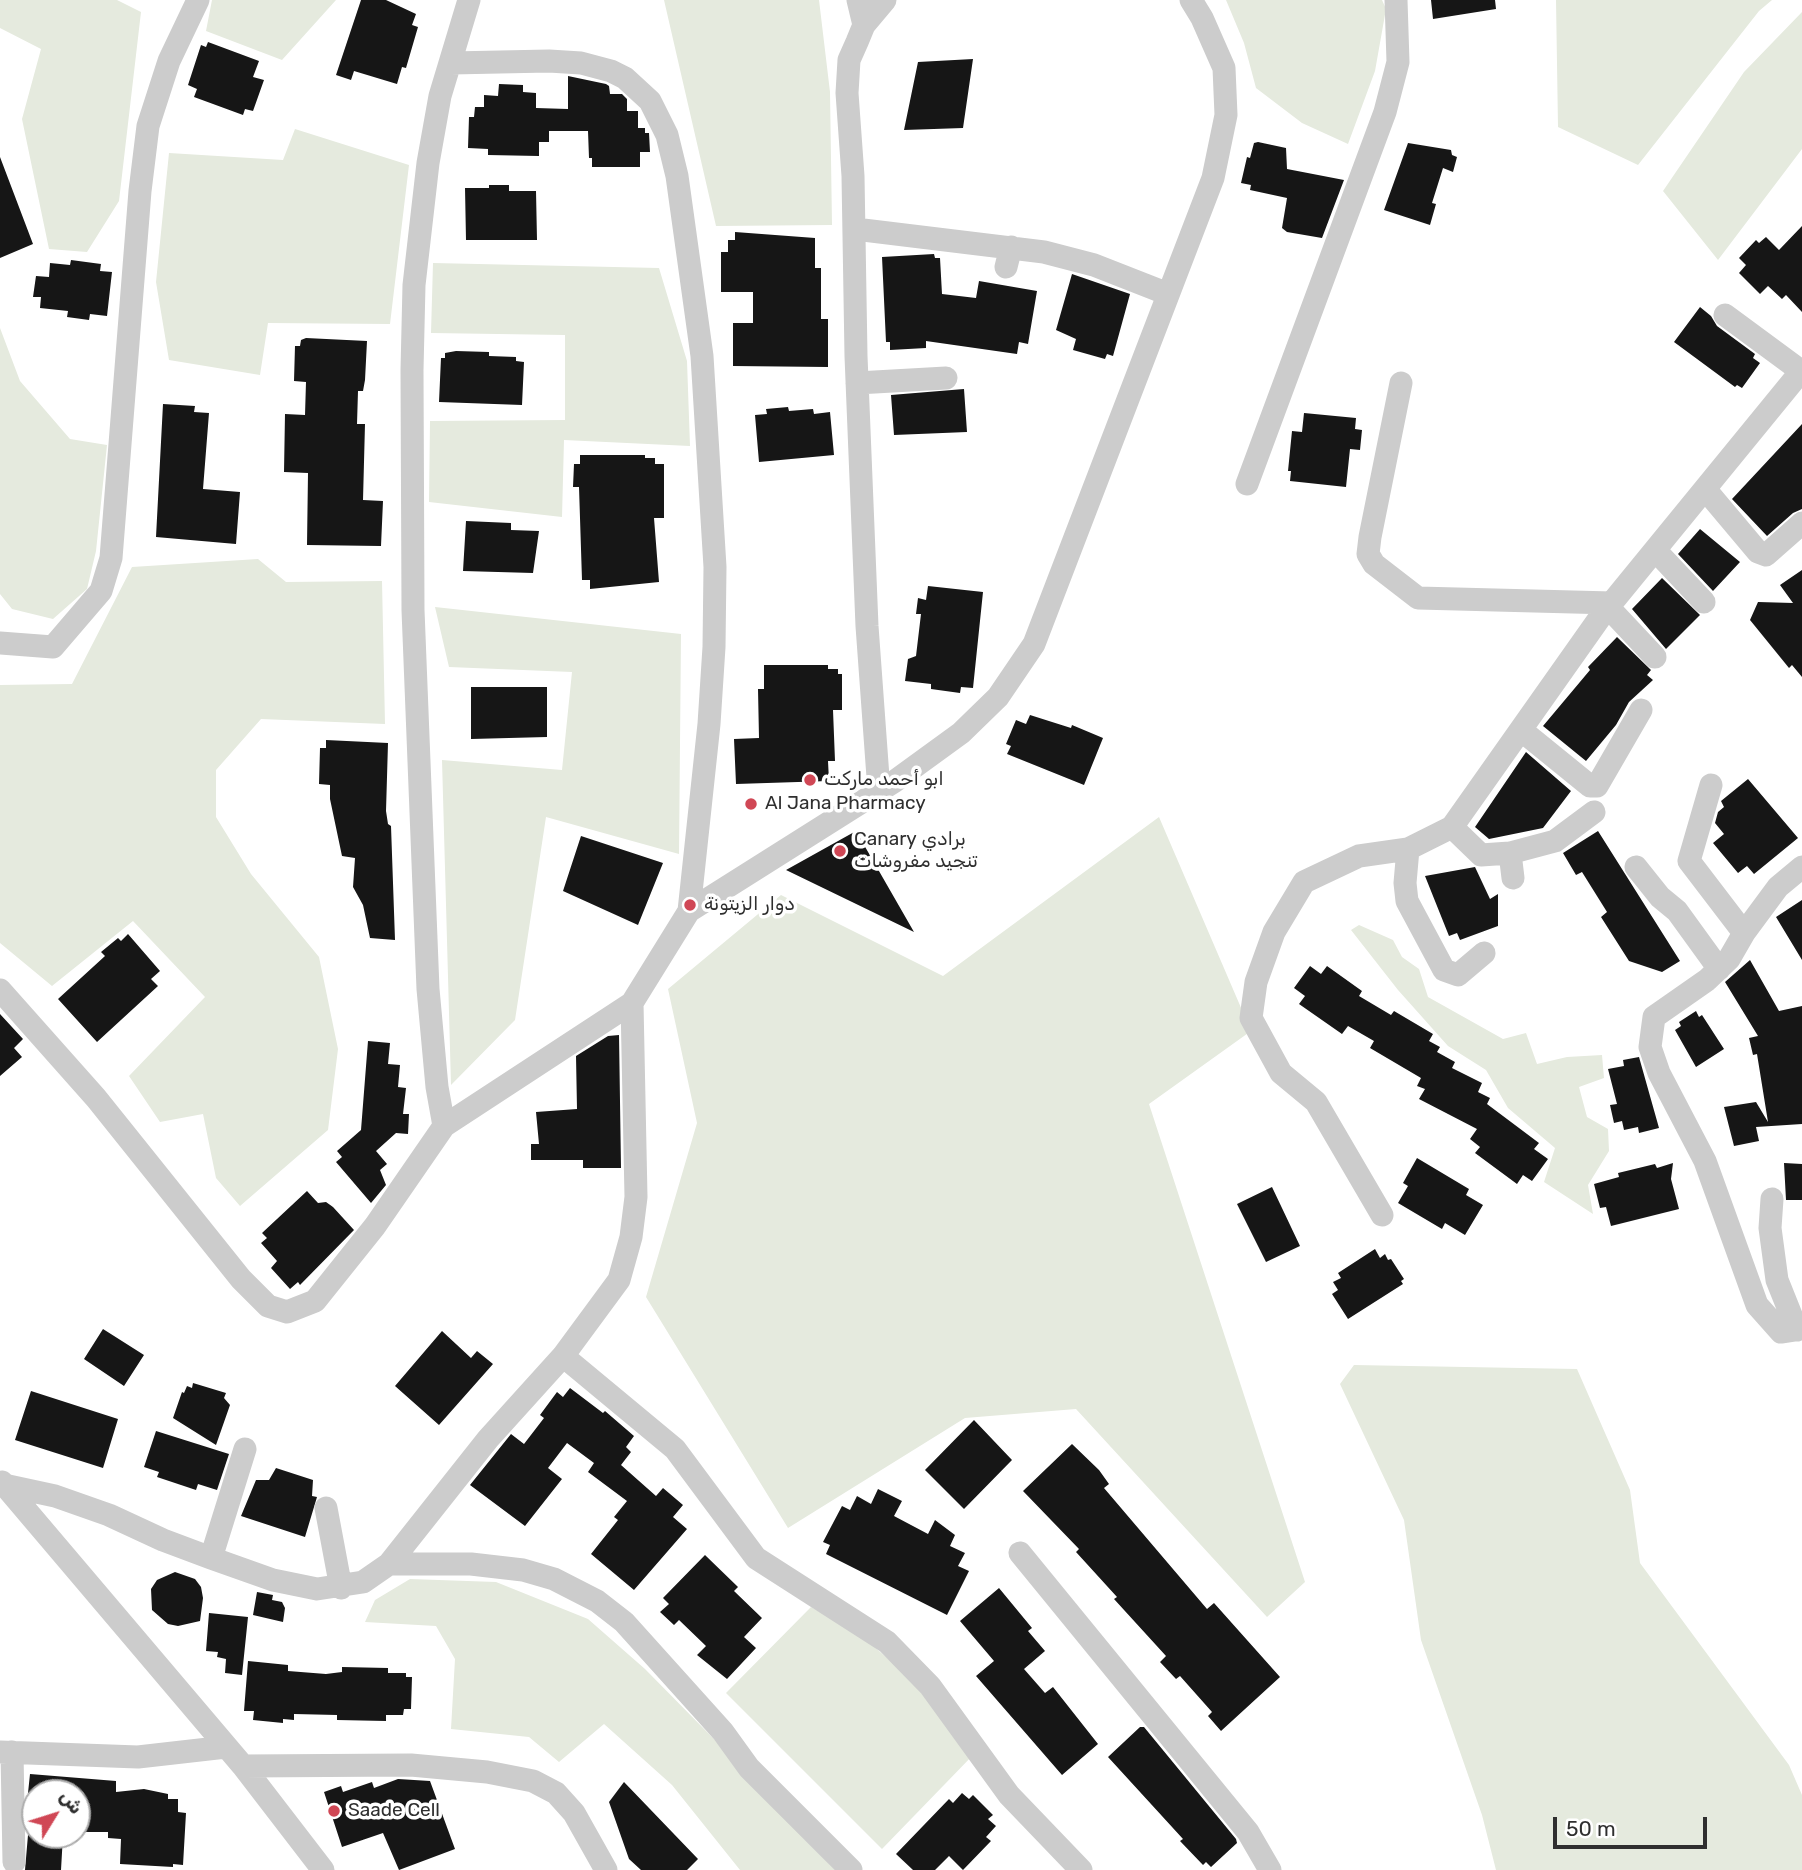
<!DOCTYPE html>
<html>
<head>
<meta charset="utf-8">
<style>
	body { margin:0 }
	#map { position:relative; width:1802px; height:1870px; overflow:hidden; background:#fff; font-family:Rubik,"Noto Naskh Arabic",sans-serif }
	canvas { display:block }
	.north { position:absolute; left:21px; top:1779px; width:70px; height:70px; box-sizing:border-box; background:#fff; border:2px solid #acacac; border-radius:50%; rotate:52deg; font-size:19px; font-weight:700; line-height:28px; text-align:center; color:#2f2f2f }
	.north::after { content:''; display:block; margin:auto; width:24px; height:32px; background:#d04755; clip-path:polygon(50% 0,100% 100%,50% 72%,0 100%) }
	.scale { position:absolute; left:1553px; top:1817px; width:154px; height:32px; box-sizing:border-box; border:4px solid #2f2f2f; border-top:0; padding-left:9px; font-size:21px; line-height:24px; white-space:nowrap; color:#2f2f2f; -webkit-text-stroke:5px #fff; paint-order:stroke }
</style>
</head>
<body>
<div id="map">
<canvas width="1802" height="1870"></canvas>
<div class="north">ش</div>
<div class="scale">50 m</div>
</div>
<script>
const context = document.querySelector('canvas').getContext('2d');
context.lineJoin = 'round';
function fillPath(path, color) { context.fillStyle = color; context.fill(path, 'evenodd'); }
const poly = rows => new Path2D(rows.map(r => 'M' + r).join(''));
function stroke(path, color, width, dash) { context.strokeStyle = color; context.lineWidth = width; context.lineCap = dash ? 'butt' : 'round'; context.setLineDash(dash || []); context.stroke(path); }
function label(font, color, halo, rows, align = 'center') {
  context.font = font + ' Rubik,"Noto Naskh Arabic",sans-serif'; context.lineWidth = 7; context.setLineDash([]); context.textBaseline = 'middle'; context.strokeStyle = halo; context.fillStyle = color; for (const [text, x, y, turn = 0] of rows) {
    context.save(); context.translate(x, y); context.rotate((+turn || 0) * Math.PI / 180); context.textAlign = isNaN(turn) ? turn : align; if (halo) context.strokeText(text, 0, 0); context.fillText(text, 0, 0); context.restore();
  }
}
const green = poly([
	[0,0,117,0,141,12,119,201,87,252,49,249,22,119,41,49,0,28],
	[212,0,336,0,282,60,206,31],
	[664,0,819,0,830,92,832,225,716,226],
	[1226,0,1382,0,1386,9,1375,71,1348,144,1302,123,1256,88,1244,43],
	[1556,0,1772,0,1759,11,1638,165,1558,127],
	[1802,12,1802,149,1718,260,1663,191,1744,72],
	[295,129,409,165,390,324,268,323,260,375,169,360,156,282,169,153,283,160],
	[433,263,659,268,687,361,690,446,564,440,562,517,429,502,430,421,565,420,565,335,431,333],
	[0,328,20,381,70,439,107,445,96,551,87,589,53,619,12,609,0,594],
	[258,559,286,582,382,581,385,724,261,719,216,770,216,817,251,874,319,957,338,1049,328,1130,240,1206,216,1178,203,1114,160,1122,129,1076,205,997,133,921,52,986,0,943,0,685,72,684,132,567],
	[435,607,681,634,679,854,546,817,515,1020,451,1085,442,760,562,770,572,672,449,667],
	[1159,817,1251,1031,1149,1104,1305,1582,1267,1617,1076,1409,965,1418,788,1528,646,1297,697,1123,668,989,781,895,943,976],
	[1359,925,1393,940,1402,957,1419,969,1428,997,1503,1039,1526,1033,1537,1064,1567,1057,1602,1055,1604,1078,1579,1087,1587,1117,1608,1129,1609,1151,1588,1185,1593,1214,1544,1182,1555,1148,1508,1108,1486,1070,1448,1046,1398,990,1351,930],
	[1354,1365,1577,1369,1630,1490,1640,1563,1789,1765,1802,1795,1802,1870,1496,1870,1482,1815,1421,1640,1404,1520,1340,1384],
	[410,1579,496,1582,588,1619,645,1669,843,1870,740,1870,672,1785,604,1724,559,1762,529,1737,451,1729,455,1659,436,1626,365,1622,375,1600],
	[811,1607,861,1635,932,1698,975,1753,882,1849,726,1693]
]);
const building = poly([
	[361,0,386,0,416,14,412,25,418,27,406,68,402,67,397,84,354,71,351,80,336,75],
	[1431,0,1495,0,1496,9,1433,19],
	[208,42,259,61,253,77,264,80,253,111,245,109,243,115,194,97,197,89,188,85,201,45,206,47],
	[973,59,963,128,904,130,918,62],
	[568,76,606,84,609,86,610,94,622,94,627,99,627,111,638,111,638,128,645,128,645,133,649,133,650,152,640,152,640,167,592,167,592,158,589,158,588,131,549,131,549,142,539,142,539,156,488,155,488,149,468,148,469,117,474,117,475,107,484,107,484,95,498,96,499,84,523,85,523,92,536,93,536,108,568,109],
	[1258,142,1286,148,1287,169,1344,180,1322,238,1287,232,1282,228,1287,198,1250,190,1251,185,1241,183,1247,157,1250,158,1254,143],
	[1408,143,1451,150,1452,155,1457,157,1453,172,1443,168,1432,203,1436,204,1430,225,1384,210],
	[0,157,33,244,0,258],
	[489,185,509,185,509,191,536,191,537,240,466,240,465,188,489,188],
	[1802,226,1802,312,1786,295,1782,299,1768,286,1760,294,1739,273,1746,265,1739,258,1756,240,1759,243,1766,237,1779,250],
	[735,232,815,238,815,268,821,268,821,319,828,319,828,367,733,366,733,323,753,323,753,292,721,292,721,252,728,252,728,240,735,240],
	[934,254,935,258,940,258,942,294,976,298,979,281,1037,291,1028,344,1019,342,1017,354,926,341,926,348,890,350,890,342,886,342,882,257],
	[71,260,101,264,100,271,112,272,107,316,90,314,89,320,67,317,68,311,40,308,41,297,33,297,36,276,49,277,50,263,70,265],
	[1072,274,1130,294,1113,356,1107,354,1105,359,1073,350,1076,339,1056,330],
	[1700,307,1711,316,1717,326,1755,354,1753,358,1760,363,1742,388,1737,385,1735,387,1674,342],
	[306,338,367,341,365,380,363,391,358,391,357,424,365,424,363,500,383,501,381,546,307,545,308,473,284,472,285,414,305,415,306,382,294,381,295,346,300,346,301,340],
	[456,351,489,352,489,356,516,357,516,361,524,362,522,405,439,402,441,358,445,358,445,353],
	[964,389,967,432,894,435,891,395],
	[163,404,195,406,194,412,209,413,203,489,240,492,236,544,156,537],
	[788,407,789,411,813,409,814,414,830,412,834,455,759,462,755,415,767,414,766,409],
	[1304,413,1356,418,1355,429,1362,430,1360,450,1350,449,1346,487,1290,481,1291,471,1288,471,1292,431,1302,432],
	[1802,424,1802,509,1793,513,1767,536,1732,499],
	[580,455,645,455,645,458,655,458,655,464,664,464,664,518,654,518,659,582,590,589,590,580,582,580,579,487,573,487,574,464,580,464],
	[466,521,511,523,511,530,539,531,533,573,463,571],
	[1700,529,1740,562,1713,591,1678,554],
	[1802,570,1802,677,1792,665,1789,668,1750,620,1758,602,1793,603,1780,585],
	[1662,578,1700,615,1666,649,1632,609],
	[928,586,983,592,973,688,961,687,960,693,931,689,931,684,905,681,908,659,916,656,921,614,916,614,918,598,926,600],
	[1617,637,1651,670,1647,675,1653,680,1629,702,1616,725,1586,761,1543,726,1590,670,1588,667],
	[764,665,828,665,828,669,838,669,838,674,842,674,842,710,833,710,835,761,828,761,829,781,736,784,734,739,759,738,758,689,764,689],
	[471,687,547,687,547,737,471,739],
	[1030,715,1071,728,1072,725,1103,738,1084,785,1007,754,1011,746,1006,744,1016,720,1026,724],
	[326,740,388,743,386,811,388,824,391,826,395,940,370,938,363,905,353,887,355,858,342,856,330,799,330,785,319,784,320,748,326,748],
	[1526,752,1571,791,1543,828,1489,839,1475,827],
	[1748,779,1798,838,1754,874,1747,866,1738,873,1713,843,1724,834,1715,823,1718,812,1724,807,1721,801],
	[856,831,914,932,786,870],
	[1598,831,1680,961,1662,972,1629,961,1601,917,1607,912,1582,872,1576,875,1563,853],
	[581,836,663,863,638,925,563,891],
	[1475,867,1490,899,1498,894,1498,926,1460,940,1457,933,1449,936,1425,876],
	[1802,900,1802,960,1776,917],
	[128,934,160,971,151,979,158,986,97,1042,58,999,105,956,101,952,118,938,121,941],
	[1750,960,1779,1011,1802,1006,1802,1124,1756,1127,1759,1141,1734,1146,1724,1107,1756,1102,1768,1122,1757,1054,1753,1055,1749,1038,1758,1036,1725,982],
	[1310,966,1321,974,1327,966,1362,991,1359,996,1391,1015,1394,1011,1433,1034,1429,1041,1440,1047,1437,1052,1455,1062,1452,1068,1482,1083,1478,1092,1490,1098,1487,1104,1539,1143,1534,1149,1548,1159,1532,1181,1523,1175,1517,1184,1475,1153,1480,1147,1470,1139,1477,1129,1419,1099,1425,1089,1417,1086,1421,1078,1370,1048,1374,1041,1348,1026,1342,1034,1299,1004,1305,996,1294,988],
	[1696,1011,1699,1017,1702,1015,1724,1049,1696,1067,1675,1030,1681,1026,1679,1022],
	[0,1014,23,1039,14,1048,22,1057,0,1076],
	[619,1035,621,1168,583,1168,583,1160,531,1160,531,1144,539,1144,536,1112,577,1109,576,1056,608,1036],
	[368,1041,390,1043,388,1064,400,1065,398,1087,406,1088,403,1114,409,1114,408,1134,396,1133,376,1151,387,1164,380,1170,386,1185,371,1203,336,1162,342,1157,337,1151,361,1130],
	[1639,1057,1659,1128,1639,1133,1638,1127,1624,1130,1622,1121,1614,1123,1610,1105,1617,1104,1608,1069,1624,1066,1623,1060],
	[1417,1158,1469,1189,1466,1195,1483,1205,1465,1235,1445,1223,1442,1229,1398,1203,1408,1186,1403,1183],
	[1673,1163,1671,1179,1679,1209,1611,1226,1606,1207,1600,1208,1594,1184,1619,1177,1618,1173,1655,1164,1657,1168],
	[1784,1163,1802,1164,1802,1200,1786,1200],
	[1272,1187,1300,1246,1266,1262,1237,1204],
	[307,1191,318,1203,326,1202,333,1207,354,1230,300,1285,298,1282,290,1289,271,1268,277,1261,261,1243,267,1238,262,1233],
	[1375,1249,1380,1258,1385,1254,1388,1260,1391,1259,1404,1279,1401,1281,1403,1284,1348,1319,1332,1294,1338,1290,1333,1282,1341,1278,1338,1273],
	[103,1329,144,1355,124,1386,84,1359],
	[442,1331,471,1358,477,1351,493,1364,439,1425,395,1386],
	[193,1383,226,1393,224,1398,230,1405,216,1445,173,1418,182,1392,184,1393,187,1386,192,1388],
	[570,1388,603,1413,605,1411,634,1436,626,1447,631,1452,621,1465,656,1496,663,1488,683,1505,673,1517,687,1529,634,1590,591,1554,618,1520,614,1517,627,1501,588,1472,594,1463,567,1443,548,1468,562,1479,525,1526,470,1485,511,1434,524,1444,544,1418,540,1415,557,1392,563,1397],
	[31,1391,118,1419,103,1468,15,1440],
	[974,1420,1012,1460,964,1509,925,1470],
	[156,1431,229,1454,217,1490,198,1484,196,1490,157,1477,159,1472,144,1467],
	[1072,1444,1099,1470,1109,1484,1104,1488,1207,1609,1214,1603,1280,1677,1221,1731,1208,1716,1212,1712,1180,1676,1176,1679,1160,1662,1166,1656,1114,1599,1117,1597,1076,1552,1079,1549,1023,1491],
	[276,1468,313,1480,312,1496,317,1497,305,1537,241,1516,256,1480,269,1480],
	[878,1489,902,1501,894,1516,928,1534,935,1520,955,1535,950,1546,965,1553,958,1566,969,1571,947,1615,826,1554,830,1545,823,1542,842,1506,850,1510,857,1496,871,1504],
	[705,1555,738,1587,734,1591,762,1618,744,1637,756,1648,727,1679,697,1655,706,1646,679,1620,674,1625,660,1612,669,1604,663,1598],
	[175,1572,195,1579,201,1587,203,1598,200,1621,178,1626,168,1624,152,1610,151,1589,157,1580],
	[999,1588,1032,1628,1028,1631,1045,1651,1024,1669,1045,1693,1053,1687,1098,1744,1062,1775,976,1676,994,1661,960,1621],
	[257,1592,273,1595,272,1600,282,1602,285,1608,283,1622,253,1615],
	[209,1613,248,1617,242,1675,225,1673,226,1659,217,1657,218,1652,206,1651],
	[248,1661,288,1665,288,1671,326,1674,342,1672,342,1667,388,1668,388,1673,406,1673,406,1677,412,1677,411,1709,404,1709,403,1715,386,1715,386,1721,337,1720,337,1715,294,1714,294,1720,283,1719,283,1723,253,1720,254,1711,244,1711],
	[1140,1727,1144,1727,1236,1839,1237,1843,1211,1867,1206,1862,1203,1865,1180,1841,1183,1839,1108,1757],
	[30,1774,116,1781,116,1792,144,1789,168,1794,168,1799,178,1799,178,1812,186,1813,183,1865,173,1864,173,1867,120,1864,121,1839,108,1838,108,1832,77,1832,77,1793,28,1793],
	[398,1779,430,1781,455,1849,399,1870,383,1833,342,1847,324,1792,341,1786,343,1792,372,1782,374,1788],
	[624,1782,698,1859,687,1870,641,1870,629,1859,609,1802],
	[962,1793,969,1799,973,1795,993,1815,988,1819,996,1826,986,1837,991,1841,963,1870,949,1856,935,1870,913,1870,896,1854,949,1799,953,1803],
	[28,1835,63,1835,61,1870,25,1870]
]);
const minor = poly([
	[858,0,864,25],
	[451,63,549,61,581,63,611,71,625,78,650,101,667,135,677,176,702,356,715,567,714,647,709,724,689,911],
	[855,229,1044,252,1094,265,1168,294],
	[1006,267,1011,247],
	[1725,315,1801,371],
	[857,383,946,378],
	[1401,383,1370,537,1368,554,1374,564,1418,598,1612,603],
	[1247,484,1385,112,1398,62,1396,0],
	[1705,489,1758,552,1766,555,1802,523],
	[1655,550,1704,602],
	[1608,607,1655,657],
	[0,643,53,647,101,591,111,558,140,191,148,126,169,61,198,0],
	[1521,730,1590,786,1597,786,1641,710],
	[1711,785,1689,861,1744,933],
	[879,791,867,626,856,356,853,176,847,93,849,60,857,42,864,25,885,0],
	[1452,827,1481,855,1510,853,1555,841,1594,812],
	[1408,849,1405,883,1407,901,1444,970,1458,975,1484,953],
	[1510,853,1513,878],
	[1636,867,1660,897,1677,911,1719,969],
	[1802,867,1778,887,1744,933,1729,959,1707,980,1654,1017,1650,1047,1659,1073,1705,1161,1757,1305,1781,1332,1802,1329],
	[0,990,96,1098,241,1279,268,1306,287,1312,315,1301,375,1226,444,1126,437,1087,428,989,413,610,412,370,414,285,428,163,440,96,469,0],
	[444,1126,632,1003,689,911,895,781,961,733,998,697,1034,644,1213,178,1226,115,1224,68,1202,18,1191,0],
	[1772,1199,1770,1228,1777,1280,1797,1330],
	[1382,1215,1316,1102,1281,1073,1251,1018,1256,982,1274,932,1304,882,1359,856,1408,849,1452,827,1601,616,1802,370],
	[563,1356,675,1449,756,1558,887,1642,930,1686,1009,1795,1081,1870],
	[2,1482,243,1766,323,1870],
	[4,1485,55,1496,109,1515,163,1540,211,1558,273,1580,317,1589,363,1582,389,1564,488,1439,563,1356,619,1280,631,1237,636,1197,632,1003],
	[326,1508,341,1588],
	[1020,1553,1248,1832,1270,1870],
	[211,1558,245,1449],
	[389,1564,471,1564,523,1570,554,1579,597,1601,624,1622,723,1732,749,1768,851,1870],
	[0,1752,138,1757,226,1747],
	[12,1752,14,1862],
	[243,1766,411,1765,487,1772,533,1781,556,1793,574,1813,606,1870]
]);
const markers = [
	[810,780,7,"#d04755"],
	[751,804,7,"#d04755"],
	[840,851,7,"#d04755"],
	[690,905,7,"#d04755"],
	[334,1811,7,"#d04755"]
];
const poiNames = [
	["ابو أحمد ماركت",824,780],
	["Al Jana Pharmacy",765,804],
	["Canary برادي",854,840],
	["تنجيد مفروشات",854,862],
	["دوار الزيتونة",704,905],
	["Saade Cell",348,1811]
];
fillPath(green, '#e5eade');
fillPath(building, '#161616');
stroke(minor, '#ccc', 23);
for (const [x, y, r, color] of markers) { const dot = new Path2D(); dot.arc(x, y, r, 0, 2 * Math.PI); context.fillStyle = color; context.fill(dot); stroke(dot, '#fff', 2.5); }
label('19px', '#2f2f2f', '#fff', poiNames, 'left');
</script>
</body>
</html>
